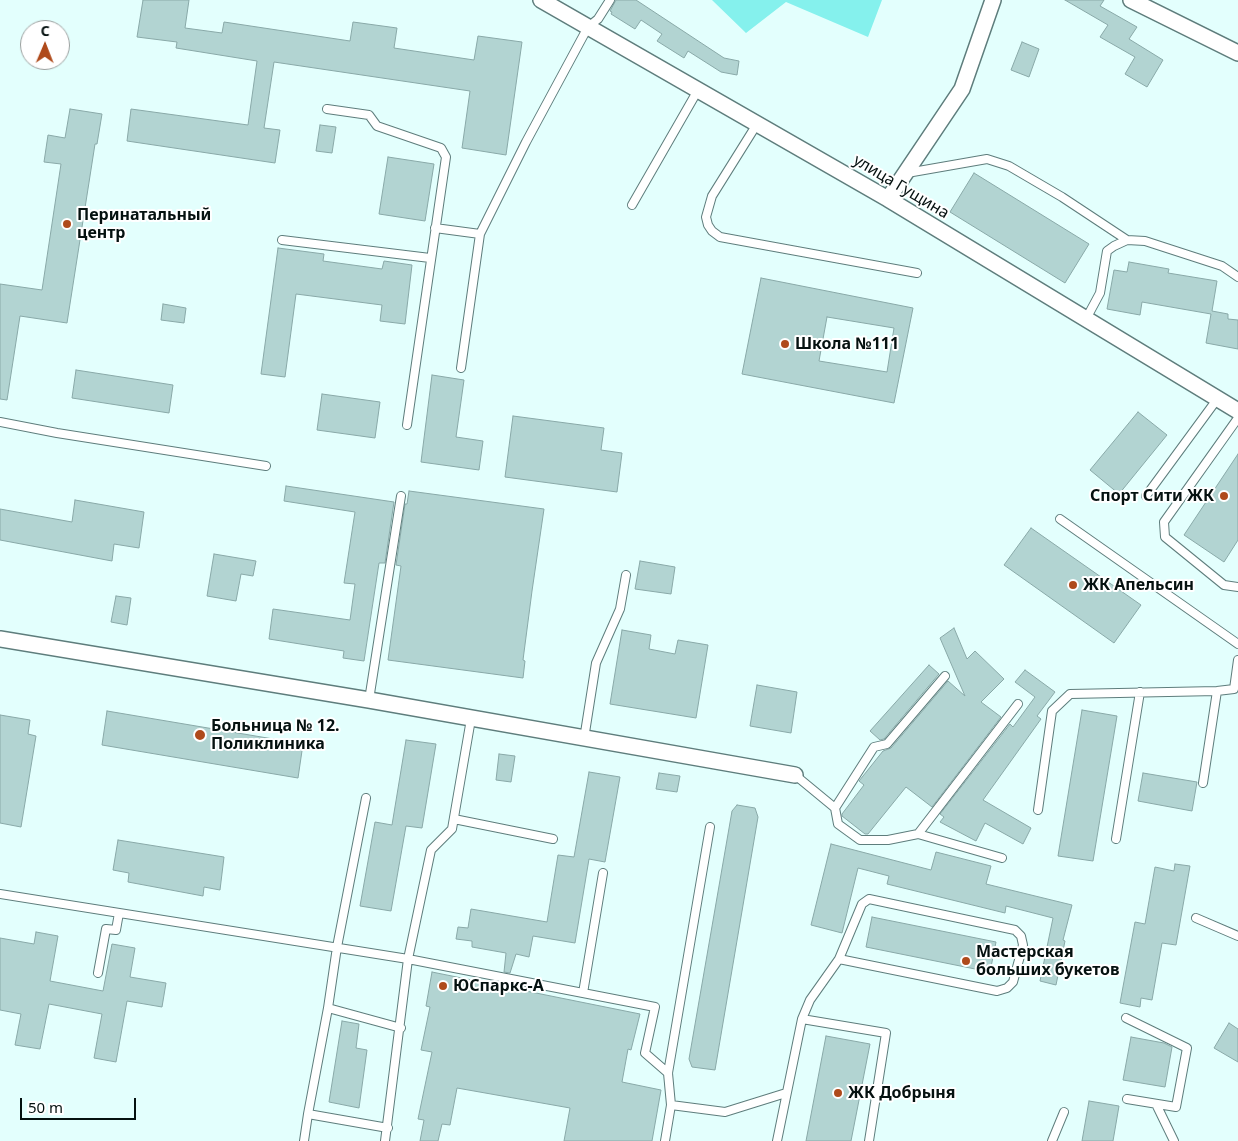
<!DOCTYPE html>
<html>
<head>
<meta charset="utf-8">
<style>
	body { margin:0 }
	#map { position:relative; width:1238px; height:1141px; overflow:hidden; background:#e3fffd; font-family:"Noto Sans",sans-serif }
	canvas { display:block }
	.north { position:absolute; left:20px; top:20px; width:50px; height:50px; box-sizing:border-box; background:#fff; border:1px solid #9ba09f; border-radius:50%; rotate:1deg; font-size:14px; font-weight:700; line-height:20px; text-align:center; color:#051110 }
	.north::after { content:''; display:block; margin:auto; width:18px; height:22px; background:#af4a1b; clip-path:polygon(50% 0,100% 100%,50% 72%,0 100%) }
	.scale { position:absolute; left:20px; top:1098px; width:116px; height:22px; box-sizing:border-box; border:2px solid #051110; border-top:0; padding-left:6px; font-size:15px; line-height:18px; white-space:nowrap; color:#051110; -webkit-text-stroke:4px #fff; paint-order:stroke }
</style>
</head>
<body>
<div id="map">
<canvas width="1238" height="1141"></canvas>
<div class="north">С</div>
<div class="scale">50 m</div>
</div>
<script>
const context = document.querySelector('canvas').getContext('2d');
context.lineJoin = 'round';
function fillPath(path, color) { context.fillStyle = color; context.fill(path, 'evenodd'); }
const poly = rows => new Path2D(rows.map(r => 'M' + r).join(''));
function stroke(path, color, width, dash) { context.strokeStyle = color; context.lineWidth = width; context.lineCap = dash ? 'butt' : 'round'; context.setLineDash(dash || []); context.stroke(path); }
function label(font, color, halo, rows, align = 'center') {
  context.font = font + ' "Noto Sans",sans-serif'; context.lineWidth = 4; context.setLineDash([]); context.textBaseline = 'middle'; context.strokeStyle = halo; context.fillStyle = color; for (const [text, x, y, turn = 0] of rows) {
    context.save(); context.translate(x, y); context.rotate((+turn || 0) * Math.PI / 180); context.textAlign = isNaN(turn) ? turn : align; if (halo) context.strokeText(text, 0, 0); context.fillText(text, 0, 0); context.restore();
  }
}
const green = poly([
	[712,0,882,0,868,37,786,2,746,33]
]);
const building = poly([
	[143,0,189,0,185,28,222,33,224,22,350,41,353,22,397,28,394,48,474,60,478,36,522,42,506,155,462,148,470,91,274,62,264,128,280,130,275,163,127,141,131,109,248,125,257,61,176,48,177,42,137,37,143,0],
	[616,0,636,0,724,58,739,61,737,75,721,72,688,51,684,58,657,41,662,34,641,20,635,29,611,14,612,12,610,11,616,0],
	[1065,0,1104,0,1100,6,1137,27,1129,39,1163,60,1147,87,1125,74,1135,57,1100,37,1108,25,1065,0],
	[1022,42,1039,49,1029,77,1011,70,1022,42],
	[70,109,102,114,97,144,95,144,67,323,20,316,7,400,0,399,0,284,42,290,61,164,44,162,48,135,65,138,70,109],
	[320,125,336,127,332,153,316,151,320,125],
	[388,157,434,164,425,221,379,214,388,157],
	[974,173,1089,244,1065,283,950,212,974,173],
	[278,248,324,254,323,261,382,269,384,261,412,265,405,324,380,321,382,305,296,294,285,377,261,374,278,248],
	[1129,262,1169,269,1168,273,1217,281,1212,311,1228,314,1228,319,1238,320,1238,349,1206,343,1211,314,1142,302,1140,315,1107,309,1114,270,1127,272,1129,262],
	[761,278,913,308,894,403,742,374,761,278],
	[827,317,894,328,887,372,819,361,827,317],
	[163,304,186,308,184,323,161,320,163,304],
	[76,370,173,385,169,413,72,398,76,370],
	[432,375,464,380,456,437,483,441,479,470,421,462,432,375],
	[322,394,380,402,375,438,317,430,322,394],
	[1138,412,1167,435,1119,494,1090,470,1138,412],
	[513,416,604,428,601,450,622,453,617,492,505,477,513,416],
	[1238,454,1238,540,1224,562,1184,535,1238,454],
	[286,486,394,502,385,563,379,563,364,661,343,658,344,651,269,639,273,609,350,620,355,584,344,583,355,512,284,501,286,486],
	[409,491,544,509,532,591,523,660,525,661,523,678,388,660,401,566,396,565,405,504,407,504,409,491],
	[75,500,144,512,139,548,114,544,112,561,0,540,0,509,72,522,75,500],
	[1031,528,1141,605,1114,643,1004,565,1031,528],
	[214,554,256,561,253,576,241,574,236,601,207,596,214,554],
	[640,561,675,567,671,594,635,589,640,561],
	[116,596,131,598,127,625,111,622,116,596],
	[954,628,967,659,975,651,1004,679,981,702,1001,717,932,807,906,787,868,834,865,834,842,816,842,814,864,785,859,781,883,751,891,748,948,681,965,696,940,638,954,628],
	[622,630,651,635,649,649,675,654,678,640,708,645,696,718,610,704,622,630],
	[929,665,939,674,884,739,880,740,870,731,929,665],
	[1025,670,1055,692,1037,716,1041,719,983,800,1031,828,1023,844,985,823,976,841,940,822,944,817,940,814,1010,724,1013,727,1035,697,1015,682,1025,670],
	[757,685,797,692,791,733,750,726,757,685],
	[1082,710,1117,716,1093,861,1058,856,1082,710],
	[107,711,303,744,298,778,102,745,107,711],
	[0,715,30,720,28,734,36,736,21,827,0,823,0,715],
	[406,740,436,744,422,828,406,826,391,911,360,906,375,822,392,825,406,740],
	[499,754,515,756,511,782,496,780,499,754],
	[589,772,620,777,605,862,589,859,575,943,533,936,529,957,516,954,510,973,504,972,506,953,472,947,472,941,456,939,458,927,468,928,471,909,547,922,558,855,574,857,589,772],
	[659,773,680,776,677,792,656,789,659,773],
	[1143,773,1197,782,1192,811,1138,801,1143,773],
	[737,805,755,808,758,817,715,1070,692,1067,689,1059,732,811,737,805],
	[118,840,224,857,220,890,204,887,203,896,128,882,129,873,113,870,118,840],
	[831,844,931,870,936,852,991,866,986,884,1072,905,1063,940,1065,941,1056,985,1040,981,1053,918,1006,906,1005,913,887,884,889,876,858,868,842,933,811,925,831,844],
	[1175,864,1190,866,1176,945,1162,943,1152,1000,1141,998,1140,1007,1120,1003,1135,922,1145,924,1155,867,1174,871,1175,864],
	[872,917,996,942,990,972,866,947,872,917],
	[36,932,58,936,50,981,103,991,112,944,135,948,130,977,166,983,162,1007,127,1001,116,1062,94,1058,102,1014,49,1004,40,1049,15,1045,21,1014,0,1010,0,938,34,944,36,932],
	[432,972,640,1014,631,1050,628,1049,622,1082,661,1090,652,1141,564,1141,570,1108,457,1088,450,1125,442,1124,438,1141,420,1141,424,1120,418,1119,432,1052,421,1050,430,1007,426,1006,432,972],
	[342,1021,359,1024,356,1048,367,1050,359,1108,329,1102,342,1021],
	[1229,1023,1238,1029,1238,1062,1214,1048,1229,1023],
	[826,1036,870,1044,851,1141,806,1141,826,1036],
	[1131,1037,1164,1043,1172,1047,1165,1087,1123,1080,1131,1037],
	[1089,1101,1119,1106,1113,1141,1082,1141,1089,1101]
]);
const lane = poly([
	[327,109,369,115,377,126,441,148,446,157,407,425],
	[757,124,712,196,706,217,708,225,712,231,720,237,917,273],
	[907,173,987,159,1009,166,1062,197,1127,240],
	[632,205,698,90],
	[435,228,480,234],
	[282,240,430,258],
	[1086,319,1100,293,1107,251,1114,246,1127,240,1145,241,1222,266,1238,277],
	[461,368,480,234,526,142,588,27,598,19,610,0],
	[1238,418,1164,522,1165,537,1224,585,1238,587],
	[0,422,57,433,266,466],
	[1146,496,1218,398],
	[1060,519,1238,644],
	[369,700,401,496],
	[584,739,596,663,620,609,626,575],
	[795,775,835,808,838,824,860,840,888,840,918,834,1002,858],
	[1203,783,1217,691],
	[835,808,874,747,887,744,945,676],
	[1038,810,1052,711,1070,694,1217,691,1234,689,1238,660],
	[454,819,553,839],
	[918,834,1018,704],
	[1116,839,1140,692],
	[0,894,408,959,655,1007,645,1053,668,1073],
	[1196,918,1238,936],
	[98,973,106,929,116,930,119,913],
	[583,993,603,873],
	[328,1008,401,1028],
	[1126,1018,1187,1048,1176,1107,1127,1099],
	[802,1019,886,1033,869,1141],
	[1156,1104,1174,1141],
	[671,1105,668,1073,710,827],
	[308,1114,328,1008,337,947,366,798],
	[304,1141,308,1114,388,1128],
	[385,1141,408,959,431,850,452,829,471,719],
	[665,1141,671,1105,725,1112,786,1093],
	[777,1141,802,1019,810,1000,839,959,862,904,869,899,1015,930,1021,936,1023,945,1013,982,1007,988,997,991,839,959],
	[1052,1141,1064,1112]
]);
const street = poly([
	[541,0,888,199,1238,411],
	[1131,0,1238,53],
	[888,199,962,89,993,0],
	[0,639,369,700,795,775]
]);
const markers = [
	[67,224,5,"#af4a1b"],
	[785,344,5,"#af4a1b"],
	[1224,496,5,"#af4a1b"],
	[1073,585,5,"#af4a1b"],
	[200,735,6,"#af4a1b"],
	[966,961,5,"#af4a1b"],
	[443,986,5,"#af4a1b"],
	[838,1093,5,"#af4a1b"]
];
const streetNames = [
	["улица Гущина",901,187,31]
];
const poiNames = [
	["Перинатальный",77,215],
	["центр",77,233],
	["Школа №111",795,344],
	["Спорт Сити ЖК",1214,496,"right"],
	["ЖК Апельсин",1083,585],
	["Больница № 12.",211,726],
	["Поликлиника",211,744],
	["Мастерская",976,952],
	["больших букетов",976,970],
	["ЮСпаркс-А",453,986],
	["ЖК Добрыня",848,1093]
];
fillPath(green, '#85f1ed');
fillPath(building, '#b2d4d2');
stroke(building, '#89a9a8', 1);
stroke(lane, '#5e7d7c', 10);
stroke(street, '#5e7d7c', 18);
stroke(lane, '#fff', 8);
stroke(street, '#fff', 15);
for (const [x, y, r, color] of markers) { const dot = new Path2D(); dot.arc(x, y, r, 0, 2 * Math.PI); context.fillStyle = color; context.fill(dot); stroke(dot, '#fff', 2); }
label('16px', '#051110', '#fff', streetNames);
label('bold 16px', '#051110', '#fff', poiNames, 'left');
</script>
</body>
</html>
